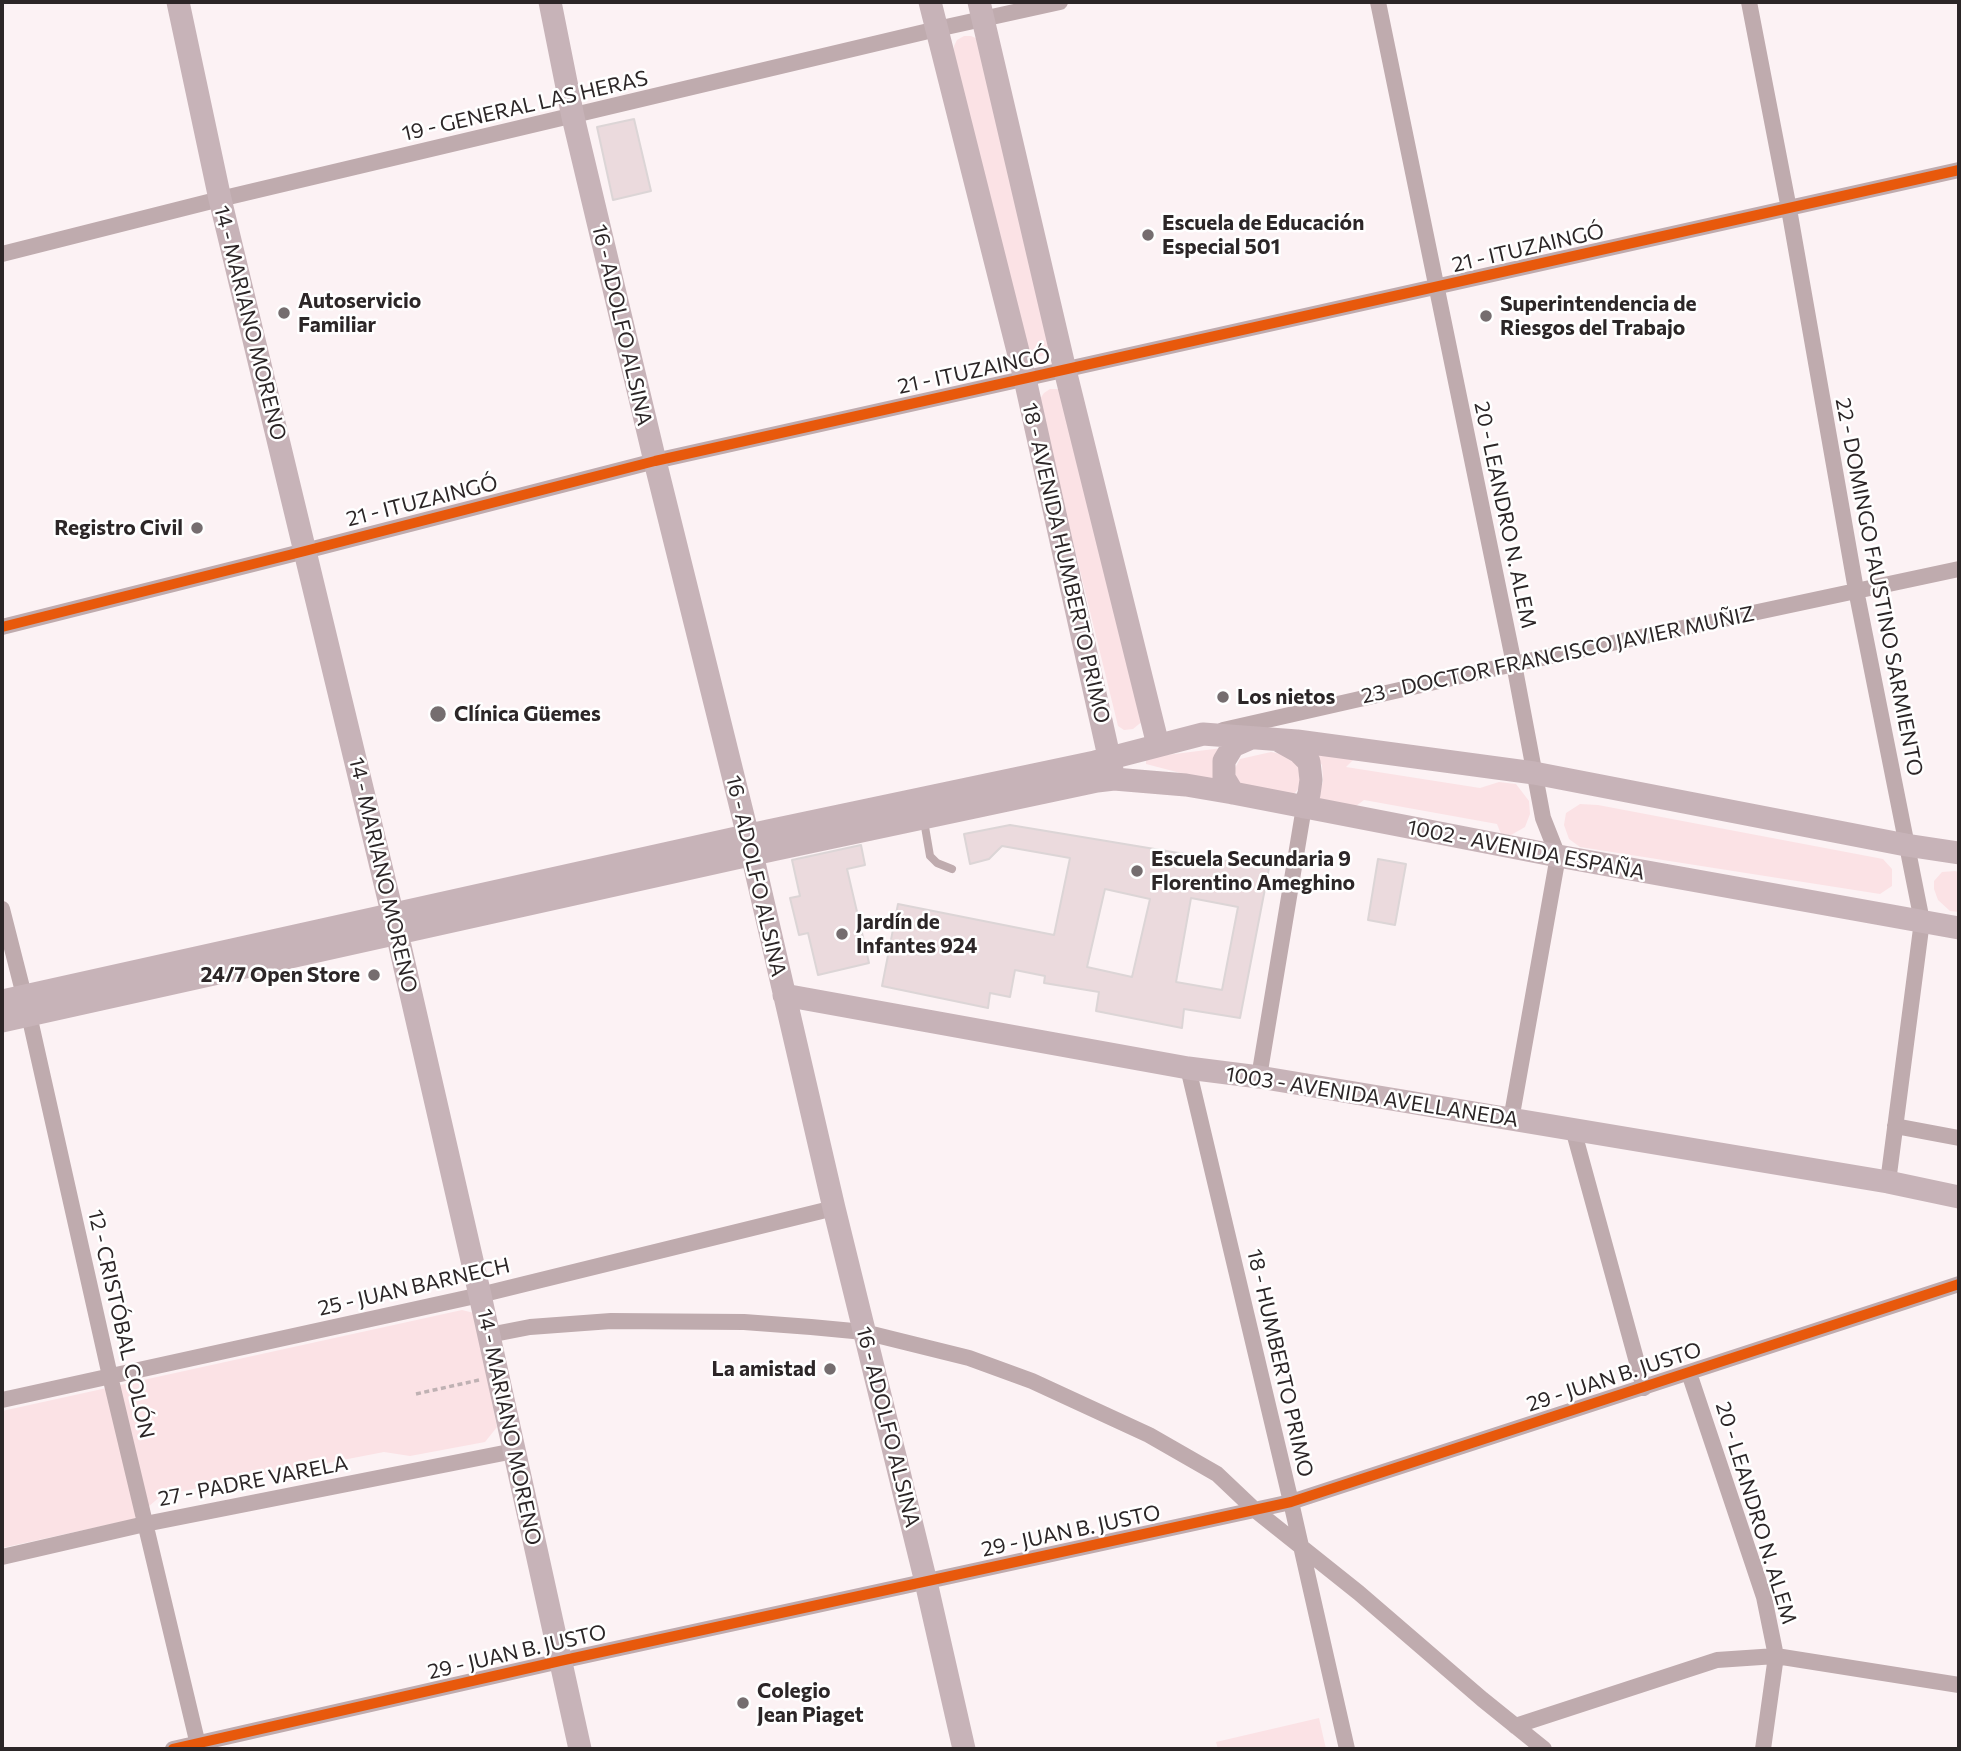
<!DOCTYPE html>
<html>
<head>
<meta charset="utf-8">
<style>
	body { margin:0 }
	#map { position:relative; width:1961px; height:1751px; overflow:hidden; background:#fcf2f4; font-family:Commissioner,sans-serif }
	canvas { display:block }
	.frame { position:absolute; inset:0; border:4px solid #2c2627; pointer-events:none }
</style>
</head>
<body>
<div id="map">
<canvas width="1961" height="1751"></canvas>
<div class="frame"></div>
</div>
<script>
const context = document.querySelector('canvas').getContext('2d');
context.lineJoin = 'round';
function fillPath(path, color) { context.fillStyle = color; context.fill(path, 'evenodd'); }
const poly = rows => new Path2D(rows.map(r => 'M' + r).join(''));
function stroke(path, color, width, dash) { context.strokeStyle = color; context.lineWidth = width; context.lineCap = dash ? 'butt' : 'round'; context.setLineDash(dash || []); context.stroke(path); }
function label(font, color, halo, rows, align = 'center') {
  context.font = font + ' Commissioner,sans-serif'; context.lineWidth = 5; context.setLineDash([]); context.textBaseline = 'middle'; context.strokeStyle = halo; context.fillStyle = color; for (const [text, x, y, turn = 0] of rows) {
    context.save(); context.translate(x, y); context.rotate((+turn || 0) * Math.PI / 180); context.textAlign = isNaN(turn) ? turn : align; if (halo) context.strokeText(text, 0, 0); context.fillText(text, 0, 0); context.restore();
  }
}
const green = poly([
	[964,36,971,36,978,39,1053,347,1042,356,1033,357,1027,352,953,54,954,46,957,40],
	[1050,389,1058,389,1065,392,1144,720,1133,729,1124,730,1118,726,1040,407,1040,399,1044,393],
	[1222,748,1215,782,1146,764,1146,760,1151,757],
	[1310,750,1356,757,1346,767,1480,788,1499,782,1516,784,1529,801,1530,814,1525,827,1511,835,1501,834,1497,824,1364,800,1348,812,1321,805,1318,795,1323,782,1322,765],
	[1271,752,1291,756,1301,772,1302,785,1292,796,1236,787,1235,768,1240,759],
	[1580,804,1598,805,1883,859,1892,869,1892,886,1880,894,1580,847,1569,839,1564,825,1566,813],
	[1955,871,1959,872,1959,912,1950,911,1938,900,1934,889,1934,881,1942,872],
	[462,1310,474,1313,497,1427,485,1442,410,1456,384,1452,162,1495,134,1519,2,1548,2,1411],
	[1319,1718,1326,1749,1218,1749,1216,1742]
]);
const building = poly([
	[634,119,651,191,613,200,597,127,634,119],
	[1010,825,1269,868,1240,1018,1184,1009,1182,1028,1096,1011,1099,992,1044,983,1045,976,1015,970,1010,997,990,993,988,1008,882,986,898,904,1054,935,1070,858,1002,846,989,859,970,864,964,834,1010,825],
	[1105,889,1150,899,1132,977,1087,967,1105,889],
	[1191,898,1238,907,1222,990,1176,982,1191,898],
	[861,845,865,865,847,869,869,963,818,975,808,933,799,935,790,898,800,896,792,860,861,845],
	[1378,859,1406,864,1395,925,1368,920,1378,859]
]);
const path = poly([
	[416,1394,479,1380]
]);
const lane = poly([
	[924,821,930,856,937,863,952,869]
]);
const street = poly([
	[1378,2,1514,664,1543,818,1558,856,1511,1120],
	[1749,2,1789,209,1856,590,1922,921,1888,1182],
	[2,254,220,199,937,29,1060,2],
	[2,627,305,551,655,461,1959,170],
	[1223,730,1514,664,1959,569],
	[2,909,29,1015,110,1376,199,1749],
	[1188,1068,1291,1502,1347,1749],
	[1259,1077,1304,807],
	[1895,1126,1959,1138],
	[1573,1129,1644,1388],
	[489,1335,530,1327,611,1321,744,1322,811,1327,864,1332,969,1358,1032,1381,1149,1435,1217,1474,1255,1510,1359,1593,1482,1699,1544,1749],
	[1689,1373,1764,1597,1776,1656,1763,1749],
	[2,1400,480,1295,834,1208],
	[2,1557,145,1524,514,1451],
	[1515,1726,1717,1660,1776,1656,1959,1685],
	[173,1749,560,1661,1291,1502,1959,1284]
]);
const secondary = poly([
	[178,2,220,199,397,933,480,1295,580,1749],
	[550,2,573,117,655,461,745,824,834,1208,926,1582,964,1749],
	[930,2,1025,379,1114,779,1186,785,1233,793,1558,856,1959,928],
	[979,2,1065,370,1158,745],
	[1281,742,1299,752,1309,762,1311,780,1309,794,1304,807],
	[1233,793,1224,778,1224,761,1233,746,1249,739],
	[784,995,1188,1068,1259,1077,1888,1182,1959,1197],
	[2,1001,768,831,1095,762,1203,734,1297,741,1534,773,1906,845,1959,853],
	[2,1021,772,850,1097,781,1114,779]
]);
const cycleway = poly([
	[2,627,305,551,655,461,1959,170],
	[173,1749,560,1661,1291,1502,1959,1284]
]);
const markers = [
	[1148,235,7,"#756d6f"],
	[284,313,7,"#756d6f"],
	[1486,316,7,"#756d6f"],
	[197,528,7,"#756d6f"],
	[1223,697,7,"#756d6f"],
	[438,714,9,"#756d6f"],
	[1137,871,7,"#756d6f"],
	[842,934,7,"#756d6f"],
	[374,975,7,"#756d6f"],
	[830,1369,7,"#756d6f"],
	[743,1703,7,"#756d6f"]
];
const streetNames = [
	["19 - GENERAL LAS HERAS",525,106,-13],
	["21 - ITUZAINGÓ",1528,248,-13],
	["14 - MARIANO MORENO",250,323,76],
	["16 - ADOLFO ALSINA",622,325,77],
	["21 - ITUZAINGÓ",974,371,-12],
	["21 - ITUZAINGÓ",422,501,-14],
	["20 - LEANDRO N. ALEM",1505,515,78],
	["18 - AVENIDA HUMBERTO PRIMO",1066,563,77],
	["22 - DOMINGO FAUSTINO SARMIENTO",1879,587,79],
	["23 - DOCTOR FRANCISCO JAVIER MUÑIZ",1558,655,-12],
	["1002 - AVENIDA ESPAÑA",1526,850,11],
	["14 - MARIANO MORENO",383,875,77],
	["16 - ADOLFO ALSINA",756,876,77],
	["1003 - AVENIDA AVELLANEDA",1372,1097,9],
	["25 - JUAN BARNECH",414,1287,-13],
	["12 - CRISTÓBAL COLÓN",121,1324,77],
	["18 - HUMBERTO PRIMO",1280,1363,77],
	["29 - JUAN B. JUSTO",1614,1377,-18],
	["14 - MARIANO MORENO",509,1427,78],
	["16 - ADOLFO ALSINA",888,1427,76],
	["27 - PADRE VARELA",253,1481,-11],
	["20 - LEANDRO N. ALEM",1756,1513,73],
	["29 - JUAN B. JUSTO",1071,1531,-12],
	["29 - JUAN B. JUSTO",517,1652,-13]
];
const poiNames = [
	["Escuela de Educación",1162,223],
	["Especial 501",1162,247],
	["Autoservicio",298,301],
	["Familiar",298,325],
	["Superintendencia de",1500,304],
	["Riesgos del Trabajo",1500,328],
	["Registro Civil",183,528,"right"],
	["Los nietos",1237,697],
	["Clínica Güemes",454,714],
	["Escuela Secundaria 9",1151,859],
	["Florentino Ameghino",1151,883],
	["Jardín de",856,922],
	["Infantes 924",856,946],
	["24/7 Open Store",360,975,"right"],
	["La amistad",816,1369,"right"],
	["Colegio",757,1691],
	["Jean Piaget",757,1715]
];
fillPath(green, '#fbe2e5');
fillPath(building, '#ebdadd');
stroke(building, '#dcd5d6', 2);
stroke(path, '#bfb1b3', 3.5, [5, 3.5]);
stroke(lane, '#bfabae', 8);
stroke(street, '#bfabae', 16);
stroke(secondary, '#c7b3b8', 23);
stroke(cycleway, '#e8590c', 10);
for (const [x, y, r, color] of markers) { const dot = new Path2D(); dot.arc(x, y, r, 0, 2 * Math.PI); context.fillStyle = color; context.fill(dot); stroke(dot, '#fff', 2.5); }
label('21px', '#2c2627', '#fff', streetNames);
label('bold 21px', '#2c2627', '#fff', poiNames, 'left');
</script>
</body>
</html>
